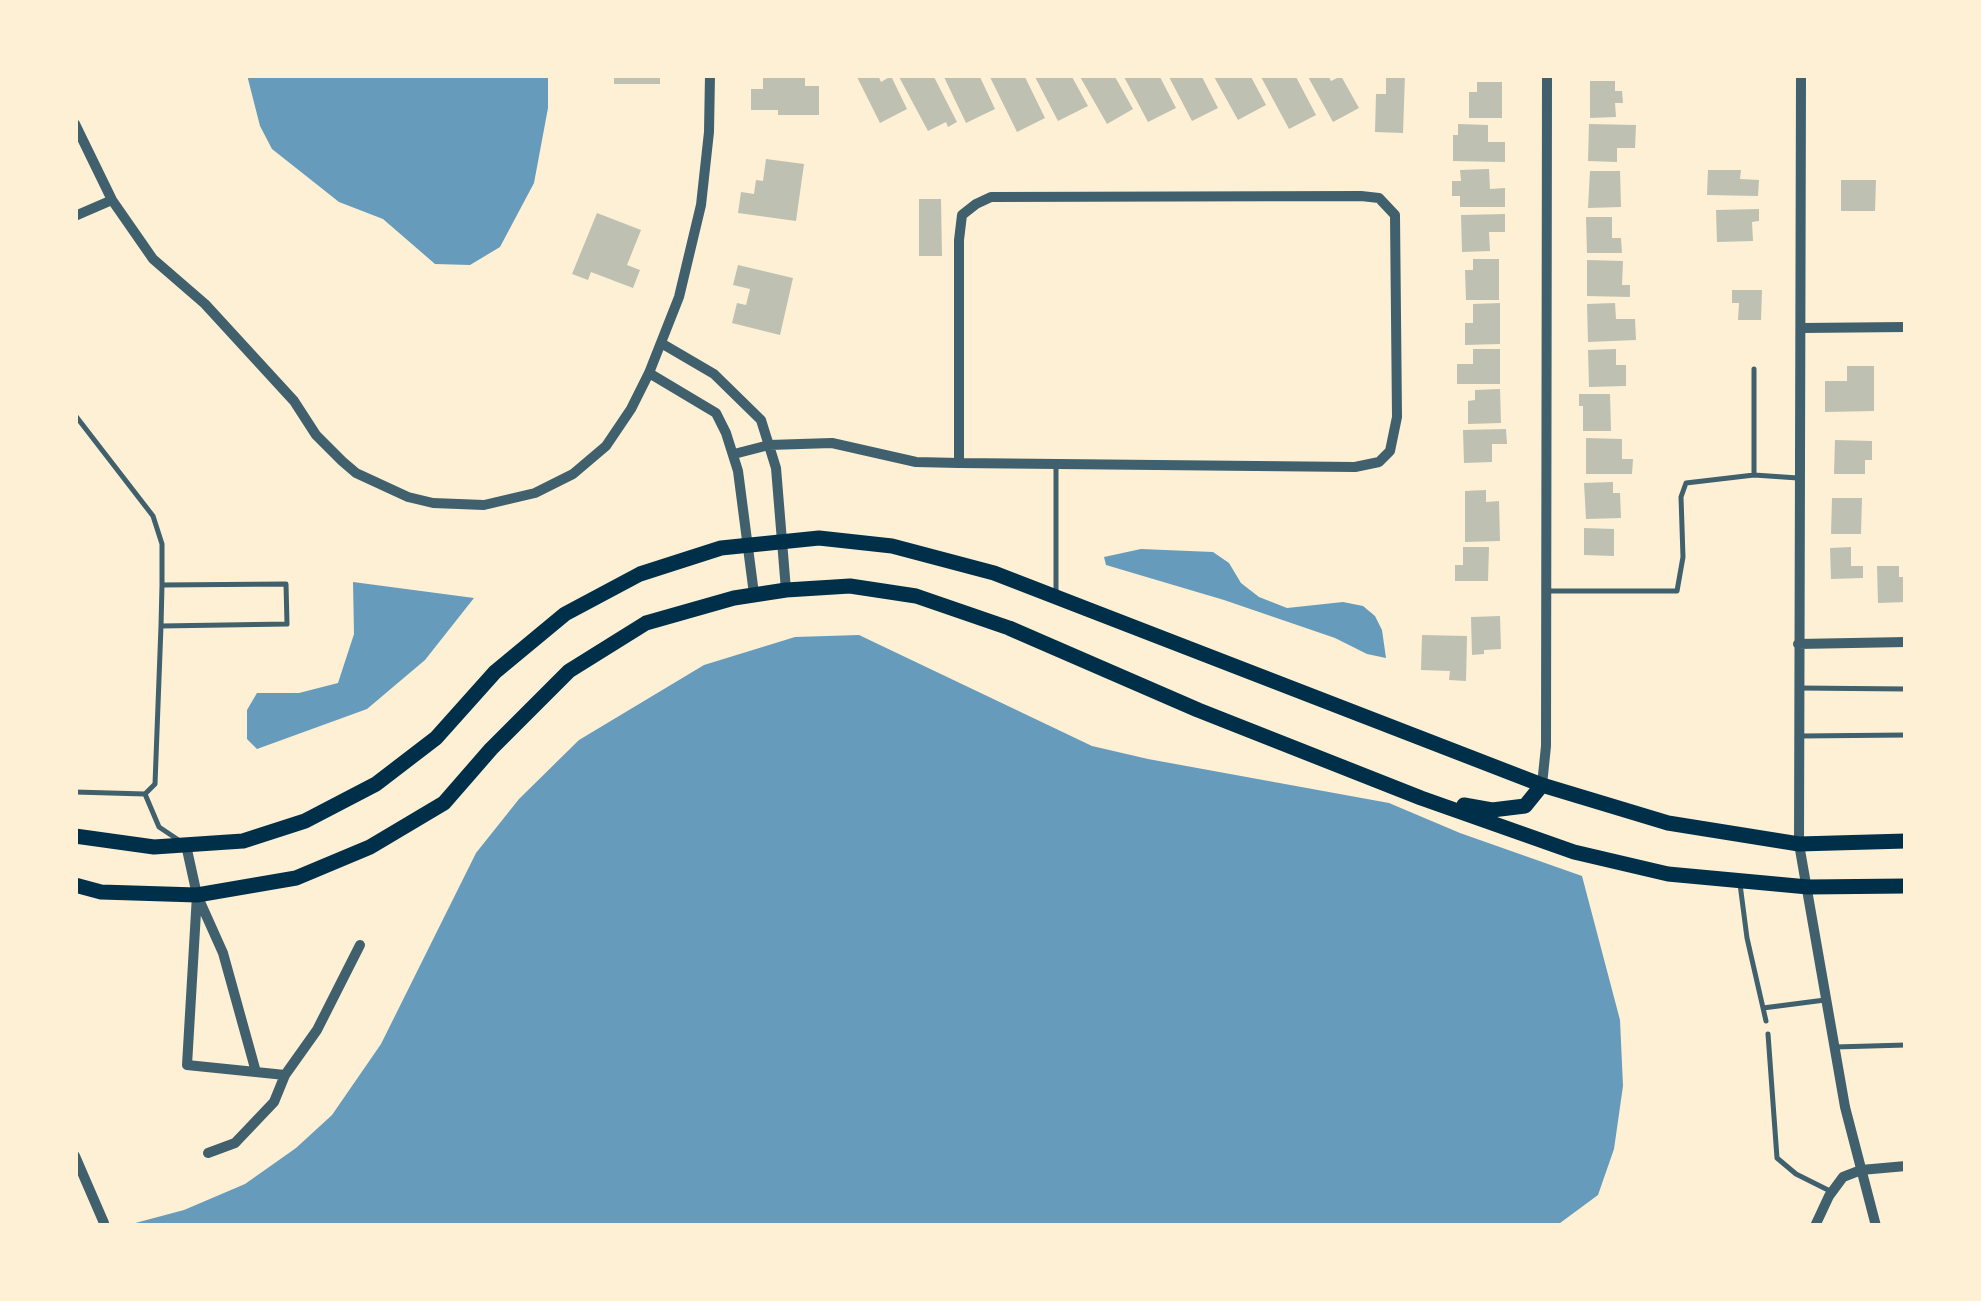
<!DOCTYPE html>
<html>
<head>
<meta charset="utf-8">
<style>
	body { margin:0 }
	#map { position:relative; width:1981px; height:1301px; overflow:hidden; background:#fdf0d5; font-family:Cabin,sans-serif }
	canvas { display:block }
	.frame { position:absolute; inset:0; border:78px solid #fdf0d5; pointer-events:none }
</style>
</head>
<body>
<div id="map">
<canvas width="1981" height="1301"></canvas>
<div class="frame"></div>
</div>
<script>
const context = document.querySelector('canvas').getContext('2d');
context.lineJoin = 'round';
function fillPath(path, color) { context.fillStyle = color; context.fill(path, 'evenodd'); }
const poly = rows => new Path2D(rows.map(r => 'M' + r).join(''));
function stroke(path, color, width, dash) { context.strokeStyle = color; context.lineWidth = width; context.lineCap = dash ? 'butt' : 'round'; context.setLineDash(dash || []); context.stroke(path); }
const water = poly([
	[247,75,548,75,548,108,534,183,500,247,470,265,435,264,383,219,339,202,272,149,260,126],
	[1141,549,1213,552,1229,563,1241,583,1259,597,1287,608,1343,602,1363,606,1375,616,1382,630,1386,658,1367,654,1335,638,1224,600,1106,565,1104,557],
	[353,582,474,598,425,660,367,709,257,749,247,739,247,710,257,693,299,693,338,683,354,634],
	[859,635,1092,746,1148,759,1389,803,1460,833,1582,876,1620,1020,1623,1086,1614,1149,1598,1195,1556,1226,124,1226,184,1210,245,1184,296,1148,332,1115,381,1044,476,853,519,799,579,740,704,665,795,637]
]);
const building = poly([
	[614,75,660,75,660,84,614,84],
	[763,75,805,75,805,86,819,86,819,115,778,115,778,110,751,110,751,89,763,89],
	[856,75,878,75,881,82,891,76,907,109,880,123],
	[898,75,921,75,922,78,933,75,957,122,948,127,946,122,928,131],
	[943,75,964,75,965,78,979,75,995,109,966,123],
	[989,75,1024,75,1045,118,1017,132],
	[1034,75,1071,75,1088,106,1058,121],
	[1079,75,1114,75,1133,109,1107,124],
	[1123,75,1159,75,1176,108,1148,122],
	[1168,75,1201,75,1218,108,1192,121],
	[1213,75,1250,75,1266,105,1238,120],
	[1260,75,1295,75,1316,115,1289,129],
	[1307,75,1328,75,1331,81,1341,76,1359,108,1333,122],
	[1386,75,1405,75,1403,133,1375,132,1376,94,1386,94],
	[1590,81,1615,81,1615,91,1622,91,1623,103,1615,103,1616,117,1590,118],
	[1477,82,1502,82,1502,118,1469,118,1469,92,1477,92],
	[1458,124,1488,125,1488,142,1505,142,1505,162,1453,161,1453,135,1458,135],
	[1589,124,1636,125,1635,148,1617,148,1617,162,1588,161],
	[766,159,804,164,796,221,738,213,741,192,754,194,756,180,763,181],
	[1489,169,1490,189,1505,188,1505,207,1460,207,1460,196,1452,196,1452,181,1461,181,1460,170],
	[1708,170,1741,170,1740,179,1759,180,1758,196,1707,195],
	[1590,171,1620,171,1621,207,1588,208],
	[1841,180,1876,180,1875,211,1841,211],
	[919,199,941,199,942,256,919,256],
	[1759,209,1759,221,1752,222,1753,241,1717,242,1716,210],
	[597,213,641,230,627,265,640,270,633,288,591,272,588,280,572,274],
	[1505,214,1505,232,1489,232,1490,251,1462,252,1461,215],
	[1586,217,1612,217,1612,238,1621,238,1622,253,1587,253],
	[1473,259,1499,259,1499,300,1466,300,1465,270,1473,270],
	[1587,260,1623,261,1622,285,1630,285,1630,297,1587,296],
	[738,265,793,278,780,335,732,323,737,303,746,305,750,289,733,285],
	[1732,290,1762,290,1761,320,1738,320,1739,303,1732,303],
	[1500,303,1500,344,1465,345,1465,323,1473,323,1473,304],
	[1615,303,1616,319,1635,319,1636,340,1588,342,1587,304],
	[1473,349,1500,349,1500,384,1457,384,1457,364,1473,364],
	[1616,349,1616,365,1626,365,1626,386,1589,387,1588,350],
	[1847,366,1874,366,1874,411,1825,412,1825,381,1847,381],
	[1500,389,1501,423,1468,424,1468,401,1475,400,1475,390],
	[1579,394,1610,394,1611,431,1583,431,1583,406,1579,406],
	[1506,429,1507,444,1492,444,1492,462,1464,463,1463,430],
	[1586,438,1622,439,1622,459,1633,459,1632,474,1586,474],
	[1835,440,1872,441,1872,460,1865,460,1865,474,1834,474],
	[1613,482,1613,493,1620,493,1621,518,1586,519,1584,483],
	[1486,490,1486,502,1499,501,1500,541,1465,542,1465,491],
	[1832,498,1862,498,1861,534,1831,534],
	[1584,528,1614,529,1614,556,1584,555],
	[1463,547,1489,547,1488,581,1455,581,1455,565,1463,565],
	[1851,547,1851,566,1863,566,1863,578,1831,579,1830,548],
	[1877,566,1899,566,1899,577,1906,577,1906,602,1878,603],
	[1500,616,1501,649,1484,650,1484,654,1472,655,1471,617],
	[1422,635,1467,636,1466,681,1449,680,1450,671,1421,670]
]);
const service = poly([
	[1754,369,1754,475,1798,478],
	[75,415,153,516,162,544,162,584],
	[1056,465,1056,594],
	[1547,591,1677,591,1683,557,1681,497,1686,483,1754,475],
	[1799,688,1906,689],
	[1801,736,1906,735],
	[75,792,145,794,159,827,180,841],
	[145,794,155,784,161,626,162,585,286,584,287,624,161,626],
	[1740,884,1747,938,1766,1021],
	[1763,1008,1825,1000],
	[1768,1034,1777,1158,1796,1174,1830,1191],
	[1835,1047,1906,1045]
]);
const minor = poly([
	[1801,75,1799,844,1845,1107,1876,1226],
	[75,124,112,200,153,259,205,304,294,401,316,435,342,461,356,473,408,497,433,503,484,505,535,493,573,474,606,446,631,409,649,373,679,297,701,205,709,132,710,75],
	[75,216,112,200],
	[1802,328,1906,327],
	[661,343,714,374,761,420,776,468,786,590],
	[649,373,716,413,726,433,738,471,754,594],
	[734,454,769,445,832,443,916,462,959,463,1355,467,1379,462,1390,451,1397,417,1395,215,1379,198,1361,196,991,197,976,204,962,215,959,240,959,463],
	[1798,644,1906,642],
	[1542,785,1546,746,1547,75],
	[186,845,197,895,223,953,256,1072],
	[197,895,187,1065,285,1075],
	[208,1153,235,1143,274,1102,285,1075,317,1030,360,945],
	[75,1156,104,1223],
	[1815,1226,1829,1196,1843,1177,1861,1170,1906,1166]
]);
const primary = poly([
	[1464,805,1492,810,1525,806,1542,785],
	[75,836,154,847,243,841,305,821,376,784,436,738,495,672,565,614,640,574,721,548,819,538,892,546,994,573,1542,785,1668,823,1799,844,1906,841],
	[75,885,101,892,197,895,296,878,370,847,444,803,491,749,569,671,646,623,734,598,786,590,850,586,916,596,1009,628,1198,710,1421,798,1574,852,1668,874,1808,887,1906,886]
]);
fillPath(water, '#669bbc');
fillPath(building, '#bec0b2');
stroke(service, '#3f606c', 5);
stroke(minor, '#3f606c', 10);
stroke(primary, '#003049', 15);
</script>
</body>
</html>
